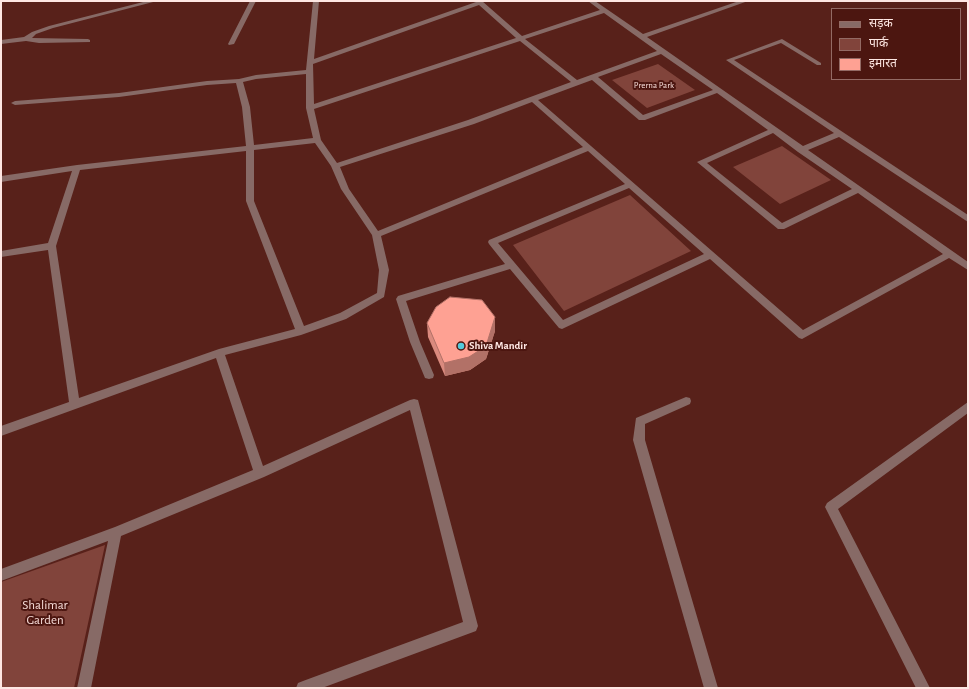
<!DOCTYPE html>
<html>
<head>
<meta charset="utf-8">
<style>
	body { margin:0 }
	#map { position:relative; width:969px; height:689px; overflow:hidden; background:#58211a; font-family:"Alegreya Sans","Noto Sans Devanagari",sans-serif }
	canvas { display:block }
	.frame { position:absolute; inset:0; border:2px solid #fee7e3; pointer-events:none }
	.legend { position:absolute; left:831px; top:8px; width:130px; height:72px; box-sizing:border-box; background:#4c1610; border:1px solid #936a64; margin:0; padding:5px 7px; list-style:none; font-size:12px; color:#fee7e3 }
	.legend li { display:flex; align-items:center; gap:8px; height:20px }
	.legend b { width:20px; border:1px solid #936a64 }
</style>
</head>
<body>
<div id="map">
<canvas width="969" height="689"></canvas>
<div class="frame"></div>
<ul class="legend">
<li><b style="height:5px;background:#876a66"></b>सड़क</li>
<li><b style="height:11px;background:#81443b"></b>पार्क</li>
<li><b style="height:11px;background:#fea193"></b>इमारत</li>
</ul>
</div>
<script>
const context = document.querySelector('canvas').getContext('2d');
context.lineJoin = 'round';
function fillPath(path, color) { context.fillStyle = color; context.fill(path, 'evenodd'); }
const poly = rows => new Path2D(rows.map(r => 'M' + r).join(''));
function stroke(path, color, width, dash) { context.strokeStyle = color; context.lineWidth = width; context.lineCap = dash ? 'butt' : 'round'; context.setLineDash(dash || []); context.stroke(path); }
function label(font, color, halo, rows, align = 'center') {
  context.font = font + ' "Alegreya Sans",sans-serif'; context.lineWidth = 4; context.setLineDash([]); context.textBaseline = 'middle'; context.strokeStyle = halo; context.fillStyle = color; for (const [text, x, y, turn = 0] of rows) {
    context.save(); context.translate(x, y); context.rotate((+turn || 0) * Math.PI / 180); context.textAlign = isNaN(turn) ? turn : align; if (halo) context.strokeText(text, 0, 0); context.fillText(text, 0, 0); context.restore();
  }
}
const green = poly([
	[658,64,695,90,647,108,612,80],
	[782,146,831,180,780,204,733,167],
	[630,195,691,251,564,311,513,245],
	[105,545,74,688,1,688,1,582]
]);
const minor = poly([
	[147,1,157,1,53,28,36,34,32,38,88,39,90,40,90,42,39,43,26,41,1,44,1,40,24,37,32,32,49,26,147,1],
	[250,1,256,1,234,44,229,45,228,44,250,1],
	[313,1,319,1,314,59,476,2,475,1,482,1,522,36,600,10,588,1,595,1,643,34,739,1,748,1,647,37,803,146,834,133,726,60,782,39,821,63,821,65,817,65,781,43,734,60,968,215,968,222,839,137,808,150,968,262,968,270,949,258,802,339,799,338,710,259,562,329,559,328,510,269,406,301,420,342,434,375,433,378,429,379,425,378,410,342,396,299,398,296,505,264,489,244,488,242,489,240,625,184,588,151,381,236,389,270,384,297,346,319,301,335,225,355,263,466,410,400,414,399,418,400,478,626,476,631,322,688,296,688,298,683,303,681,463,622,410,410,264,477,121,536,91,688,77,688,108,541,1,581,1,569,115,527,253,470,216,358,1,436,1,426,69,402,48,250,1,257,1,251,48,243,72,171,1,182,1,176,77,165,246,146,242,107,236,83,207,85,119,97,15,105,11,103,15,101,119,93,207,81,239,79,256,75,306,70,313,1],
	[479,5,516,38,314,104,313,64,479,5],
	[604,13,657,51,577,80,525,39,604,13],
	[520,41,571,82,468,120,337,163,321,140,314,109,520,41],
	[661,54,713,90,643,115,598,77,661,54],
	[306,74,306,108,313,138,254,145,250,107,243,82,256,79,306,74],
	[592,80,639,120,645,120,717,93,768,130,697,162,778,229,784,229,858,193,943,254,803,330,538,100,592,80],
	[532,102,583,147,378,231,349,189,340,167,474,124,532,102],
	[773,133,798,152,852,189,782,223,707,163,773,133],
	[315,143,331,166,341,189,372,235,379,270,377,293,340,313,304,326,254,201,254,150,315,143],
	[246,151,246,201,295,329,219,349,79,398,56,246,80,170,246,151],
	[629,188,704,254,563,320,498,243,629,188],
	[686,397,690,398,691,401,690,404,645,424,645,440,718,688,704,688,633,440,636,418,686,397],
	[968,402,968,413,838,509,930,688,916,688,825,507,827,503,968,402]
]);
const wall = poly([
	[427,323,495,331,486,359,470,370,445,376,428,337]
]);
const shadedWall = poly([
	[495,317,495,331,486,359,470,370,445,376,444,363]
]);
const building = poly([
	[450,297,482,300,495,317,486,346,469,357,444,363,427,323,436,307,450,297]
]);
const markers = [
	[461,346,4,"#54cadc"]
];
const farParknames = [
	["Prerna Park",654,85]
];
const poiNames = [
	["Shiva Mandir",469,346]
];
const nearParknames = [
	["Shalimar",45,605],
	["Garden",45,620]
];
fillPath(green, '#81443b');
fillPath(minor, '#876a66');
fillPath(wall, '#da8a7e');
fillPath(shadedWall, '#b27167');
fillPath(building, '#fea193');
stroke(building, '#b27167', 1);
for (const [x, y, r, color] of markers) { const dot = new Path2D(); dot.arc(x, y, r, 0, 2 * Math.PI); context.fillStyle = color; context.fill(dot); stroke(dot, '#4c1610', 1.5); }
label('9px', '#f7ddd9', '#4c1610', farParknames);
label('bold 11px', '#fee7e3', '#4c1610', poiNames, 'left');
label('13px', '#f7ddd9', '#4c1610', nearParknames);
</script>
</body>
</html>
